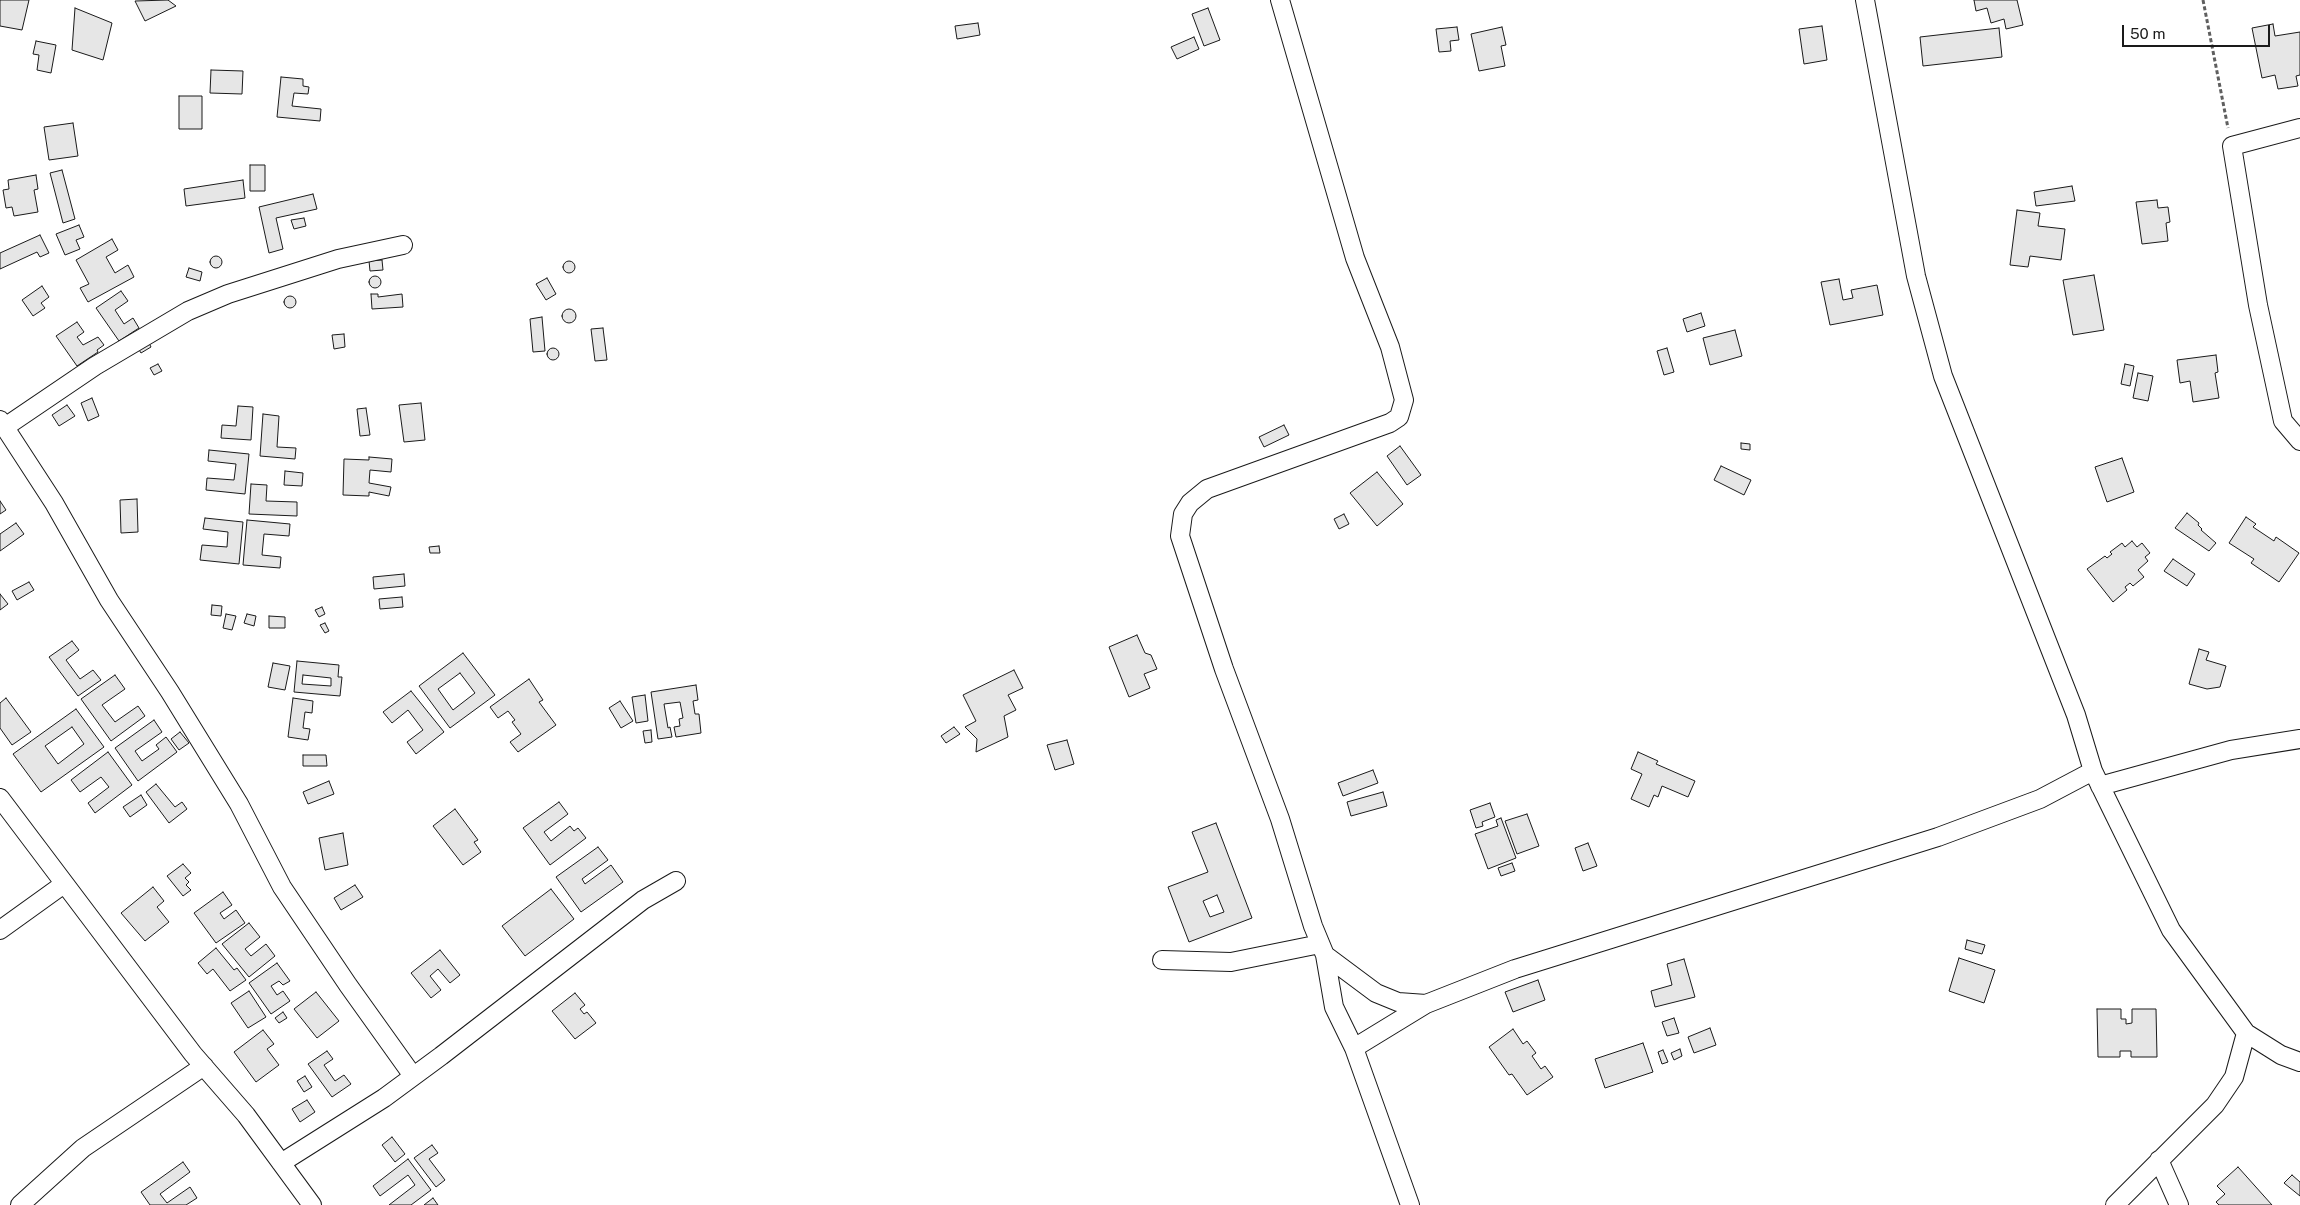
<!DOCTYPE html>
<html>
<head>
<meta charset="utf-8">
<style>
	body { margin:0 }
	#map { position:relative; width:2300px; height:1205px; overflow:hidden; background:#fff; font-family:"Public Sans",sans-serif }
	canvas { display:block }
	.scale { position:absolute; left:2122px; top:25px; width:148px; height:22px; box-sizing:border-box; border:2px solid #1a1a1a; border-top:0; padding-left:6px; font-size:15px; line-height:18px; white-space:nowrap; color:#1a1a1a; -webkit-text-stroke:4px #fff; paint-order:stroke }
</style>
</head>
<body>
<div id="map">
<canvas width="2300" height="1205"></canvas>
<div class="scale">50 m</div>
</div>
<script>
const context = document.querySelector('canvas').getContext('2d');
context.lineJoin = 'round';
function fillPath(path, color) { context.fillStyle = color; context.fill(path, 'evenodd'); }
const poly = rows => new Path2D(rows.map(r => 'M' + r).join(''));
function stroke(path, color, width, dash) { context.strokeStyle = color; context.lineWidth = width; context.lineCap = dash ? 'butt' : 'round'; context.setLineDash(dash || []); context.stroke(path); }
const building = poly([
	[0,0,29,0,22,30,0,26,0,0],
	[168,0,176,6,145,21,135,1,168,0],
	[1974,0,2017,0,2023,25,2006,29,2004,19,1991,23,1987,8,1976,11,1974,0],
	[75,8,112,23,103,60,72,50,75,8],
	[1208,8,1220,40,1204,46,1192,14,1208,8],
	[978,23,980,35,957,39,955,26,978,23],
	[2273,24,2275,36,2300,32,2300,75,2296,76,2298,86,2278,89,2275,75,2262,78,2252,28,2273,24],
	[1822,26,1827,60,1804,64,1799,29,1822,26],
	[1457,27,1459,40,1450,41,1451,51,1439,52,1436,29,1457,27],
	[1502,27,1506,45,1501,46,1505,66,1479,71,1471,34,1502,27],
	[1999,28,2002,57,1923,66,1920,37,1999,28],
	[1194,37,1199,49,1177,59,1171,47,1194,37],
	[36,41,56,45,51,73,37,70,39,55,33,54,36,41],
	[211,70,243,71,242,94,210,93,211,70],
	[281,77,303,79,303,86,309,87,308,94,294,93,292,106,321,109,320,121,277,117,281,77],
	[179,96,202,96,202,129,179,129,179,96],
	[73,123,78,156,49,160,44,127,73,123],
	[250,165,265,165,265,191,250,191,250,165],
	[62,170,75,219,63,223,50,173,62,170],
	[36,175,38,189,34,190,38,212,14,216,12,207,6,208,3,190,9,189,8,180,36,175],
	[243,180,245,198,186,206,184,189,243,180],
	[2072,186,2075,201,2036,206,2034,192,2072,186],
	[313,194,317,209,276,218,283,249,269,253,259,207,313,194],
	[2157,200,2158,208,2168,207,2170,222,2166,223,2168,241,2142,244,2136,202,2157,200],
	[2017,210,2040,213,2038,226,2065,229,2061,260,2030,256,2028,267,2010,265,2017,210],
	[304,218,306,226,294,229,291,220,304,218],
	[79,225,84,237,76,240,80,249,65,255,56,234,79,225],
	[40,235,49,253,40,257,37,252,0,269,0,253,40,235],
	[112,239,118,250,106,257,115,273,128,265,134,277,88,302,80,288,89,284,76,260,112,239],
	'210 262a6 6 0 1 1 12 0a6 6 0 1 1-12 0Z',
	[382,260,383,270,370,271,369,261,382,260],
	'563 267a6 6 0 1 1 12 0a6 6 0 1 1-12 0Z',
	[189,268,202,272,200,281,186,277,189,268],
	[2094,275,2104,330,2073,335,2063,280,2094,275],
	'369 282a6 6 0 1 1 12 0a6 6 0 1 1-12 0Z',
	[547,278,556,294,546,300,536,284,547,278],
	[1839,279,1843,300,1853,298,1851,290,1877,285,1883,315,1830,325,1821,282,1839,279],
	[42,286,49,297,41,303,45,308,33,316,22,300,42,286],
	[121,291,128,301,115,310,124,324,133,318,139,328,119,341,96,308,121,291],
	[371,294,378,294,378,297,402,294,403,307,372,309,371,294],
	'284 302a6 6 0 1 1 12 0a6 6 0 1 1-12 0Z',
	'562 316a7 7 0 1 1 14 0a7 7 0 1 1-14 0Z',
	[1701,313,1705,326,1687,332,1683,319,1701,313],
	[542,317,545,351,533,352,530,319,542,317],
	[77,322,84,332,77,337,83,345,98,337,104,345,97,350,98,352,77,366,56,336,77,322],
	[603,328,607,360,595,361,591,329,603,328],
	[1735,330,1742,356,1710,365,1703,338,1735,330],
	[344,334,345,347,334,349,332,335,344,334],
	[147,339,151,347,141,353,136,345,147,339],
	'547 354a6 6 0 1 1 12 0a6 6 0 1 1-12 0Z',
	[1667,348,1674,372,1664,375,1657,351,1667,348],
	[2216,355,2218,372,2215,373,2219,398,2193,402,2190,381,2180,383,2177,360,2216,355],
	[158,364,162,371,154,375,150,368,158,364],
	[2125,364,2134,366,2130,386,2121,384,2125,364],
	[2138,373,2153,376,2148,401,2133,398,2138,373],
	[92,398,99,416,88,421,81,403,92,398],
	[421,403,425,440,404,442,399,405,421,403],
	[67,405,75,416,59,426,52,415,67,405],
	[238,406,253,407,251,440,221,438,222,425,236,426,238,406],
	[366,408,370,435,360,436,357,409,366,408],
	[263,414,279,416,277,447,296,448,295,459,260,456,263,414],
	[1284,425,1289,435,1264,447,1259,437,1284,425],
	[1741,443,1750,444,1750,450,1741,449,1741,443],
	[1400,446,1421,475,1407,485,1387,456,1400,446],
	[209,450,249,454,245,494,206,490,207,478,234,480,236,464,208,461,209,450],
	[369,457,392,459,391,472,370,470,369,483,391,487,389,496,369,492,369,496,343,495,344,459,369,460,369,457],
	[2122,458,2134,492,2107,502,2095,467,2122,458],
	[1721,466,1751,480,1744,495,1714,480,1721,466],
	[285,471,303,473,302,486,284,485,285,471],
	[1377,472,1403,504,1377,526,1350,493,1377,472],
	[251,484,267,485,266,501,297,502,297,516,249,514,251,484],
	[137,499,138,532,121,533,120,500,137,499],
	[0,501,6,510,0,514,0,501],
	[2187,513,2199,523,2198,525,2202,529,2201,530,2216,543,2209,551,2175,528,2187,513],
	[1344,514,1349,524,1339,529,1334,519,1344,514],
	[2246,517,2256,524,2253,527,2274,541,2276,537,2299,553,2279,582,2251,563,2254,559,2229,543,2246,517],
	[205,518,243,522,239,564,200,560,202,545,227,547,228,532,203,529,205,518],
	[247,520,290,524,289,536,264,534,262,555,281,557,280,568,243,565,247,520],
	[16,523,24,534,0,551,0,534,16,523],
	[2132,541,2137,547,2142,543,2150,553,2145,557,2148,561,2138,570,2144,577,2133,586,2130,583,2125,587,2127,590,2113,602,2087,569,2105,556,2107,558,2112,554,2110,552,2122,543,2125,547,2132,541],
	[439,546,440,553,430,553,429,547,439,546],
	[2173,559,2195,574,2187,586,2164,571,2173,559],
	[404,574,405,586,374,589,373,577,404,574],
	[29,582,34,590,17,600,12,591,29,582],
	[0,594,8,604,0,610,0,594],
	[402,597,403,607,380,609,379,599,402,597],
	[212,605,222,606,221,616,211,615,212,605],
	[322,607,325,614,319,617,315,610,322,607],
	[226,614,236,616,232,630,223,628,226,614],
	[247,614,256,616,254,626,244,623,247,614],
	[269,616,285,617,285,628,269,628,269,616],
	[325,623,329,631,325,633,320,625,325,623],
	[1137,635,1145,653,1151,655,1157,669,1144,674,1150,688,1129,697,1109,647,1137,635],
	[72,641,79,650,66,660,80,679,93,670,101,680,78,696,49,657,72,641],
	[2199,649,2209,652,2206,660,2226,666,2220,687,2207,689,2189,684,2199,649],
	[463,653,495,695,450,728,419,686,463,653],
	[460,673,475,693,453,710,438,689,460,673],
	[297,661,339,665,338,677,342,677,340,696,294,692,297,661],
	[303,675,331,678,331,686,302,684,303,675],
	[273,663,290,666,285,690,268,687,273,663],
	[1014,670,1023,688,1008,695,1016,710,1004,716,1008,737,976,752,977,739,965,727,976,721,963,695,1014,670],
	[115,675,125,689,102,705,115,722,138,706,145,716,111,741,81,699,115,675],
	[529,679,543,700,539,702,556,725,518,752,510,742,521,734,512,722,515,720,508,711,498,718,490,707,529,679],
	[696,685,698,700,693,701,695,714,699,714,701,733,676,737,674,727,680,726,679,719,683,718,680,702,664,704,668,728,670,727,672,737,658,739,651,692,696,685],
	[411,691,444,732,416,754,407,742,423,730,408,710,392,723,383,712,411,691],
	[645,695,648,721,636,723,632,697,645,695],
	[6,698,31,732,12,745,0,728,0,703,6,698],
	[293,698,313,701,312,713,305,712,303,728,310,729,308,740,288,737,293,698],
	[620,701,633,721,621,728,609,708,620,701],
	[76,709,104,747,41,792,13,754,76,709],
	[72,727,84,744,58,764,45,746,72,727],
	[154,720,162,732,135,751,142,761,159,749,156,745,166,737,177,752,138,781,115,748,154,720],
	[954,727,960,734,946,743,941,736,954,727],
	[651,730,652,742,645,743,643,731,651,730],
	[180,732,189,743,179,750,171,739,180,732],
	[1067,740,1074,764,1055,770,1047,745,1067,740],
	[108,752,132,785,95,813,88,803,109,787,101,777,80,792,71,780,108,752],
	[1638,752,1658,761,1656,764,1695,781,1688,797,1662,786,1658,797,1654,795,1649,807,1631,799,1642,774,1631,769,1638,752],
	[303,755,326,755,327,766,303,766,303,755],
	[1373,770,1378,783,1343,796,1338,783,1373,770],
	[329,781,334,794,308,804,303,792,329,781],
	[156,784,175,807,182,802,187,809,169,823,146,792,156,784],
	[1383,792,1387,806,1351,816,1347,802,1383,792],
	[141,795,147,805,130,817,123,807,141,795],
	[559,802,568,814,544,832,551,841,570,826,574,831,578,828,586,838,550,865,523,828,559,802],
	[1490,803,1495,817,1482,822,1483,826,1476,828,1470,810,1490,803],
	[455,809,478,840,474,842,481,852,463,865,433,826,455,809],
	[1527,814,1539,846,1517,854,1505,821,1527,814],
	[1501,818,1516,858,1488,869,1475,834,1498,826,1496,820,1501,818],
	[1216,823,1252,918,1189,942,1168,887,1208,872,1192,832,1216,823],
	[1217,895,1224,912,1210,917,1203,901,1217,895],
	[343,833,348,865,325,870,319,838,343,833],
	[1588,843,1597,866,1583,871,1575,848,1588,843],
	[598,847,608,860,582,879,585,884,611,865,623,882,581,912,556,877,598,847],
	[1512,863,1515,871,1501,876,1498,868,1512,863],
	[183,864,191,873,185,878,189,882,186,885,191,890,183,896,167,876,183,864],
	[355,885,363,897,341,910,334,898,355,885],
	[153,887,164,901,157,907,169,922,145,941,121,913,153,887],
	[551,889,574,919,525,956,502,926,551,889],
	[223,892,232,905,220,913,224,919,236,910,245,923,216,943,194,913,223,892],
	[249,923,260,937,245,949,251,956,266,944,275,956,249,977,222,944,249,923],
	[1967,940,1985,945,1982,954,1965,949,1967,940],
	[216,948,234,970,237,968,246,980,230,991,213,969,207,974,198,963,216,948],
	[440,950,460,975,450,983,438,969,430,976,441,990,431,998,411,973,440,950],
	[1959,958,1995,970,1984,1003,1949,991,1959,958],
	[1684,959,1695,997,1655,1007,1651,991,1672,985,1667,964,1684,959],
	[277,963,290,981,283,985,279,981,271,986,277,995,283,991,290,1001,271,1014,249,983,277,963],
	[1538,980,1545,1000,1513,1012,1505,992,1538,980],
	[249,991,266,1017,248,1028,231,1003,249,991],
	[316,992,339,1021,317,1038,294,1009,316,992],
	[575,993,585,1005,580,1009,584,1014,587,1012,596,1023,575,1039,552,1011,575,993],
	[2097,1009,2121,1009,2121,1019,2126,1019,2126,1024,2132,1023,2132,1009,2156,1009,2157,1057,2131,1057,2131,1051,2120,1051,2120,1057,2098,1057,2097,1009],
	[283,1012,287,1018,279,1023,275,1018,283,1012],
	[1674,1018,1679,1033,1667,1036,1662,1022,1674,1018],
	[1710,1028,1716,1045,1694,1053,1688,1037,1710,1028],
	[1513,1029,1523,1044,1527,1041,1536,1053,1532,1056,1541,1069,1545,1066,1553,1077,1527,1095,1512,1074,1509,1075,1489,1047,1513,1029],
	[263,1030,274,1044,267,1049,279,1065,256,1082,234,1052,263,1030],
	[1643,1043,1653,1072,1605,1088,1595,1059,1643,1043],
	[1680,1049,1682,1056,1674,1060,1671,1053,1680,1049],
	[1663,1050,1668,1062,1662,1064,1658,1052,1663,1050],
	[327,1051,333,1059,324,1065,335,1081,344,1075,351,1084,332,1097,308,1064,327,1051],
	[305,1076,312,1087,304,1092,297,1081,305,1076],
	[307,1100,315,1112,300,1122,292,1109,307,1100],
	[392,1137,405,1154,395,1162,382,1145,392,1137],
	[432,1145,438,1153,429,1159,445,1180,436,1187,414,1158,432,1145],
	[408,1159,431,1190,411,1205,389,1205,415,1185,408,1175,380,1196,373,1186,408,1159],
	[183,1162,190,1172,160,1194,167,1203,190,1187,197,1198,186,1205,150,1205,141,1192,183,1162],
	[2238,1167,2272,1205,2219,1205,2216,1202,2225,1194,2217,1186,2238,1167],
	[2292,1175,2300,1182,2300,1196,2284,1183,2292,1175],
	[433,1198,438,1205,424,1205,433,1198]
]);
const path = poly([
	[2203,0,2228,128]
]);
const minor = poly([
	[1280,0,1355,258,1390,347,1404,400,1399,417,1390,423,1207,489,1190,503,1183,514,1180,536,1224,669,1280,819,1313,926,1325,955,1334,1007,1354,1048,1410,1205],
	[1865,0,1916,276,1943,376,2076,715,2093,771,2171,930,2246,1033,2281,1055,2300,1062],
	[2300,128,2232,146,2258,305,2283,421,2300,441],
	[0,420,54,503,109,600,170,692,239,804,282,887,348,985,413,1076],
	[5,427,95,366,188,311,228,294,338,259,403,245],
	[2100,786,2231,750,2300,739],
	[0,798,193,1054,246,1115,312,1205],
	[0,930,64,884],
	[1325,955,1376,993,1398,1002,1426,1004],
	[1162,960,1231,962,1320,944],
	[1354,1048,1426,1004,1515,969,1938,837,2040,799,2093,771],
	[2159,1160,2179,1205],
	[281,1163,384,1098,441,1056,643,900,676,881],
	[20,1205,83,1148,204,1066],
	[2115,1205,2215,1105,2234,1077,2246,1033]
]);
fillPath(building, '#e6e6e6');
stroke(building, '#1a1a1a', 1);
stroke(minor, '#1a1a1a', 20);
stroke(path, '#5f5f5f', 3, [4, 2.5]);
stroke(minor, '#fff', 18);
</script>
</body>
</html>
